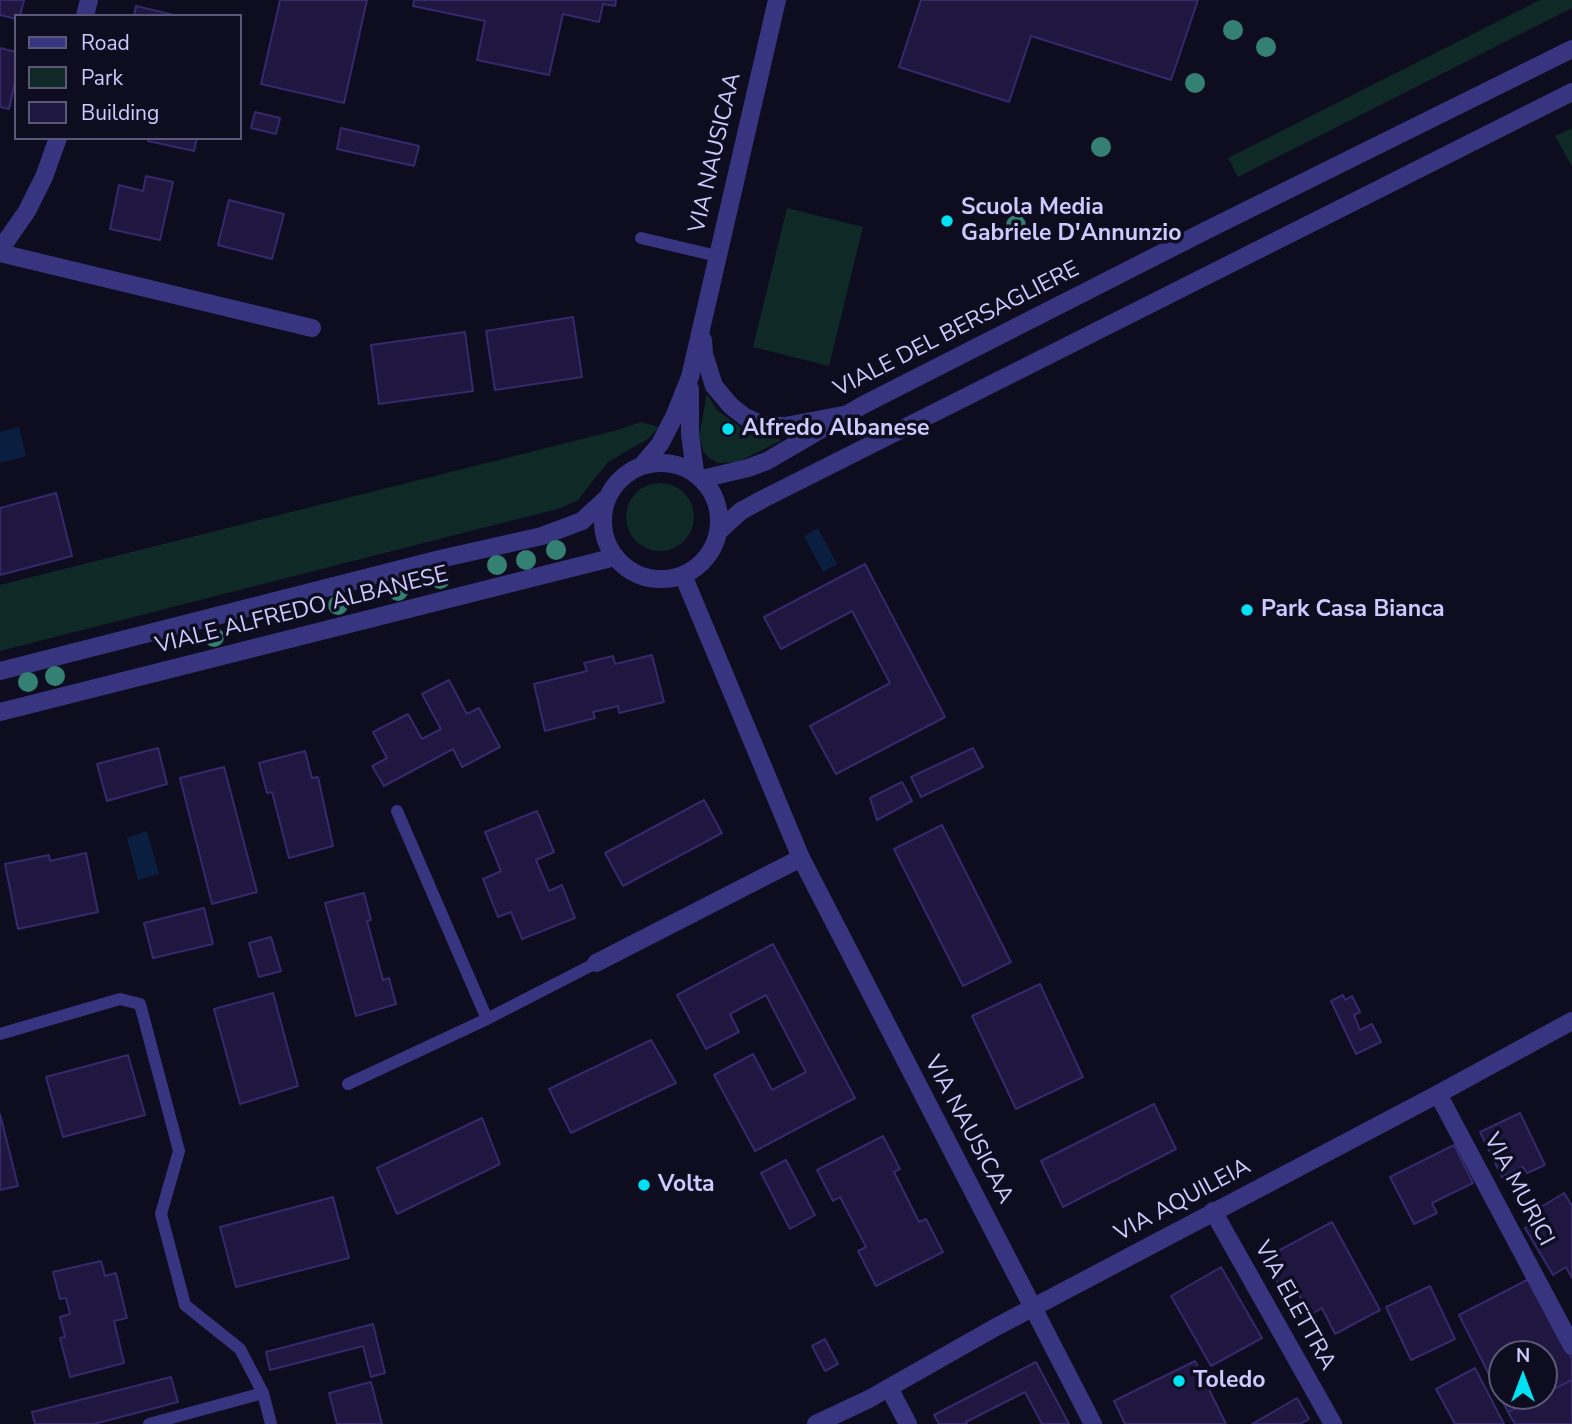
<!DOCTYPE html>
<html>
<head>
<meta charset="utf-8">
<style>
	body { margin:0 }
	#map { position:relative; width:1572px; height:1424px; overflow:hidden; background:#0e0c1f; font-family:"Nunito Sans",sans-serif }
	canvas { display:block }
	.legend { position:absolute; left:14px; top:14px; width:228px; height:126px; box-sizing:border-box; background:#0e0c1f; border:2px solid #5b5879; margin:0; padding:9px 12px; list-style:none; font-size:21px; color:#cec9ff }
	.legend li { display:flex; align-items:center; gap:14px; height:35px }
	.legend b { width:35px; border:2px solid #5b5879 }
	.north { position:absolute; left:1488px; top:1340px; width:70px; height:70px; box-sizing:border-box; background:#0e0c1f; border:2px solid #5b5879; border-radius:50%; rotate:0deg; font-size:19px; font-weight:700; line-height:28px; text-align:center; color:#cec9ff }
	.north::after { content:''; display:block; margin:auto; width:24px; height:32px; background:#00e1f4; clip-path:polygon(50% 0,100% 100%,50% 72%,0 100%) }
</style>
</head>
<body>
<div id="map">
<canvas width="1572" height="1424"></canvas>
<ul class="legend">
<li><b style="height:9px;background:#37357f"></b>Road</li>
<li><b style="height:19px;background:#0f2927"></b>Park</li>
<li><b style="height:19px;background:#1f1740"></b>Building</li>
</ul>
<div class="north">N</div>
</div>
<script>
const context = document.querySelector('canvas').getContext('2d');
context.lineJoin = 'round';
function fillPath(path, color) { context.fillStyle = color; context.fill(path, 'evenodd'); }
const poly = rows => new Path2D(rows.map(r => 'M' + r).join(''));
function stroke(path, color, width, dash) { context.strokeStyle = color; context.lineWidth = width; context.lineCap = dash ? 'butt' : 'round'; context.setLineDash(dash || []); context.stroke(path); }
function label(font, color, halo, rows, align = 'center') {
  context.font = font + ' "Nunito Sans",sans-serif'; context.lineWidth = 7; context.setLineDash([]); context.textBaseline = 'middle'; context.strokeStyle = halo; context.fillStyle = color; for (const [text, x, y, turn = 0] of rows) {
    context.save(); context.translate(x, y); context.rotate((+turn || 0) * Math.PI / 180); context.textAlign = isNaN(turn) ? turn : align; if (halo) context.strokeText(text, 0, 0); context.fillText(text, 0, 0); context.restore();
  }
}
const green = poly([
	[1540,0,1572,0,1572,8,1238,177,1228,158],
	[1572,128,1572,167,1555,136],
	[787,208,863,227,829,366,753,347],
	[707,394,717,410,747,432,782,440,738,462,718,463,709,458,703,451,699,436],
	[641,422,659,427,648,439,608,462,578,500,561,508,0,651,0,585,614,431],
	'626 517a34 34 0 1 1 68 0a34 34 0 1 1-68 0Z'
]);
const water = poly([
	[19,427,26,456,0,463,0,432],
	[818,528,837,564,823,572,804,536],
	[147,831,159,874,138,880,127,838]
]);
const building = poly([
	[0,0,24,0,20,16,16,16,16,19,0,15,0,0],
	[280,0,367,0,344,103,261,84,280,0],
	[414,0,616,0,615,6,603,4,599,22,563,14,549,75,477,60,485,21,413,6,414,0],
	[921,0,1198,0,1171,80,1031,36,1009,102,899,67,921,0],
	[136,6,178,16,134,16,136,6],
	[0,48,16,52,16,78,9,109,0,107,0,48],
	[255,112,280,118,276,134,251,128,255,112],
	[341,128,419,146,414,166,337,149,341,128],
	[149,138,197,138,194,151,148,141,149,138],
	[146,176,173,182,160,240,110,229,119,185,143,191,146,176],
	[229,200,284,214,272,259,218,245,229,200],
	[573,317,582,377,495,390,486,331,573,317],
	[465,332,473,391,379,404,371,345,465,332],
	[56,493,72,556,0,575,0,508,56,493],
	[865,564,945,717,836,774,810,726,890,683,852,611,781,649,764,617,865,564],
	[652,655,664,702,619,713,618,706,593,712,595,718,545,731,534,684,587,671,584,663,613,656,615,664,652,655],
	[449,680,467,714,479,708,500,747,462,767,453,749,384,786,372,766,387,758,373,732,408,714,422,739,441,729,422,694,449,680],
	[158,748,167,784,107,801,97,764,158,748],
	[973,748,983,767,921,797,911,777,973,748],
	[305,751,312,778,318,777,333,846,289,858,272,792,267,793,259,763,305,751],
	[224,767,257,892,212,904,180,778,224,767],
	[902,782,912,801,877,820,870,798,902,782],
	[704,800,722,833,623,886,605,853,704,800],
	[537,811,554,852,536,860,549,891,562,885,575,918,522,939,511,912,498,917,483,879,501,871,485,832,537,811],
	[942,825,1011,962,963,986,894,849,942,825],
	[86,853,98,912,18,929,5,864,49,855,50,861,86,853],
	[364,893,371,920,367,921,383,980,389,978,396,1004,356,1016,325,903,364,893],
	[204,908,213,944,153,958,144,923,204,908],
	[271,937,281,971,259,977,249,943,271,937],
	[773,944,855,1098,755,1151,714,1075,753,1054,772,1090,806,1072,766,995,730,1014,739,1032,706,1049,677,995,773,944],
	[1040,984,1083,1077,1016,1109,972,1016,1040,984],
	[273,993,298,1086,240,1104,214,1009,273,993],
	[1343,995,1345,1000,1352,996,1360,1012,1354,1015,1360,1030,1372,1024,1381,1042,1356,1054,1331,1001,1343,995],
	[651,1040,676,1083,571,1133,549,1089,651,1040],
	[128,1055,145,1115,63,1137,46,1077,128,1055],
	[1154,1104,1176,1149,1063,1207,1041,1161,1154,1104],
	[1520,1113,1545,1165,1527,1173,1523,1167,1502,1177,1480,1132,1520,1113],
	[0,1114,18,1186,0,1190,0,1114],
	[482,1118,500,1164,397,1214,377,1168,482,1118],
	[883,1136,900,1169,894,1172,919,1222,926,1219,943,1252,876,1286,858,1251,866,1247,840,1197,833,1201,817,1170,883,1136],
	[1454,1145,1473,1183,1432,1203,1437,1213,1414,1224,1390,1177,1454,1145],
	[786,1160,815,1215,790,1229,761,1173,786,1160],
	[1564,1193,1572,1206,1572,1278,1566,1267,1553,1275,1525,1228,1541,1219,1536,1210,1564,1193],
	[333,1197,349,1258,236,1287,220,1227,333,1197],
	[1332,1222,1380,1310,1335,1334,1322,1308,1310,1315,1296,1289,1281,1289,1265,1258,1332,1222],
	[101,1261,105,1276,116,1273,127,1318,114,1321,124,1363,70,1377,60,1338,65,1337,60,1317,70,1314,66,1298,60,1299,53,1272,101,1261],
	[1221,1267,1262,1338,1211,1366,1171,1296,1221,1267],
	[1531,1278,1572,1359,1572,1380,1544,1394,1544,1354,1502,1354,1502,1396,1540,1396,1508,1412,1459,1315,1531,1278],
	[1430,1286,1455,1339,1411,1360,1386,1307,1430,1286],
	[373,1324,385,1373,371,1377,363,1346,270,1370,266,1352,373,1324],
	[825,1339,838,1364,825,1371,812,1346,825,1339],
	[1195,1361,1226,1424,1125,1424,1114,1401,1195,1361],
	[1036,1362,1069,1424,1042,1424,1025,1392,966,1422,967,1424,939,1424,934,1415,1036,1362],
	[1475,1368,1504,1424,1455,1424,1436,1389,1475,1368],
	[171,1377,178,1402,94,1424,35,1424,32,1412,171,1377],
	[1572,1380,1572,1424,1515,1424,1508,1412,1572,1380],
	[371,1382,382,1424,337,1424,329,1393,371,1382],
	[1297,1398,1309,1419,1300,1424,1252,1424,1297,1398]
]);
const service = poly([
	[641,238,717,256],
	[397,811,487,1019],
	[0,1034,120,999,140,1004,179,1151,161,1214,185,1305,240,1349,263,1393,271,1424],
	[348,1084,487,1019,596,963],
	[149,1424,263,1393]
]);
const minor = poly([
	[85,16,89,0],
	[0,250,27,211,44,177,58,138],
	[0,253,312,328],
	[703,340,704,354,714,386,731,406,745,417,762,425,785,426,843,415],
	[690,389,690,434,695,472],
	[643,464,660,444,674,417,690,377,777,0],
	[683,575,801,858,1093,1424],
	[596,963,801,858],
	[1438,1094,1572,1346],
	[1213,1211,1333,1424],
	[889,1388,908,1424]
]);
const tertiary = poly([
	'603 521a58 58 0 1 1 116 0a58 58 0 1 1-116 0Z',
	[702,479,748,468,767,461,863,405,1207,230,1572,49],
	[719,531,741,511,763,499,1572,92],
	[0,671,440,559,542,536,582,521,606,499],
	[0,712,615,557],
	[816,1424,869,1399,996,1327,1438,1094,1572,1021]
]);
const trees = [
	[1233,30],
	[1266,47],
	[1195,83],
	[1101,147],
	[1016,225],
	[556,550],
	[526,560],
	[497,565],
	[440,579],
	[398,591],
	[338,605],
	[214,637],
	[55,676],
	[28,682]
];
const markers = [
	[947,221,7,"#00e1f4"],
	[728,429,7,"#00e1f4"],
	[1247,610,7,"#00e1f4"],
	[644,1185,7,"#00e1f4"],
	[1179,1381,7,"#00e1f4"]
];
const streetNames = [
	["VIA NAUSICAA",716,153,-77],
	["VIALE DEL BERSAGLIERE",957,330,-27],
	["VIALE ALFREDO ALBANESE",302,611,-14],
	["VIA NAUSICAA",968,1130,62],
	["VIA MURICI",1518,1190,62],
	["VIA AQUILEIA",1183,1201,-28],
	["VIA ELETTRA",1294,1306,61]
];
const poiNames = [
	["Scuola Media",961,208],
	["Gabriele D'Annunzio",961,234],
	["Alfredo Albanese",742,429],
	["Park Casa Bianca",1261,610],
	["Volta",658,1185],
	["Toledo",1193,1381]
];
fillPath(green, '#0f2927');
fillPath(water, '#0a1f40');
fillPath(building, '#1f1740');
stroke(building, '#35296c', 2);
stroke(service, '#37357f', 12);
stroke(minor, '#37357f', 18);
stroke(tertiary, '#37357f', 18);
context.fillStyle = '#348174';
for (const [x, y] of trees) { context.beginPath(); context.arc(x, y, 10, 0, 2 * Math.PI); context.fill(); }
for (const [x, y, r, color] of markers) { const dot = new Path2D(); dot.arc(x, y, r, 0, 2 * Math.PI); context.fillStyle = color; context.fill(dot); stroke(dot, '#0e0c1f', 2.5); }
label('23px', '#cec9ff', '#0e0c1f', streetNames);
label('bold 23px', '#cec9ff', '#0e0c1f', poiNames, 'left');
</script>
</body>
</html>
